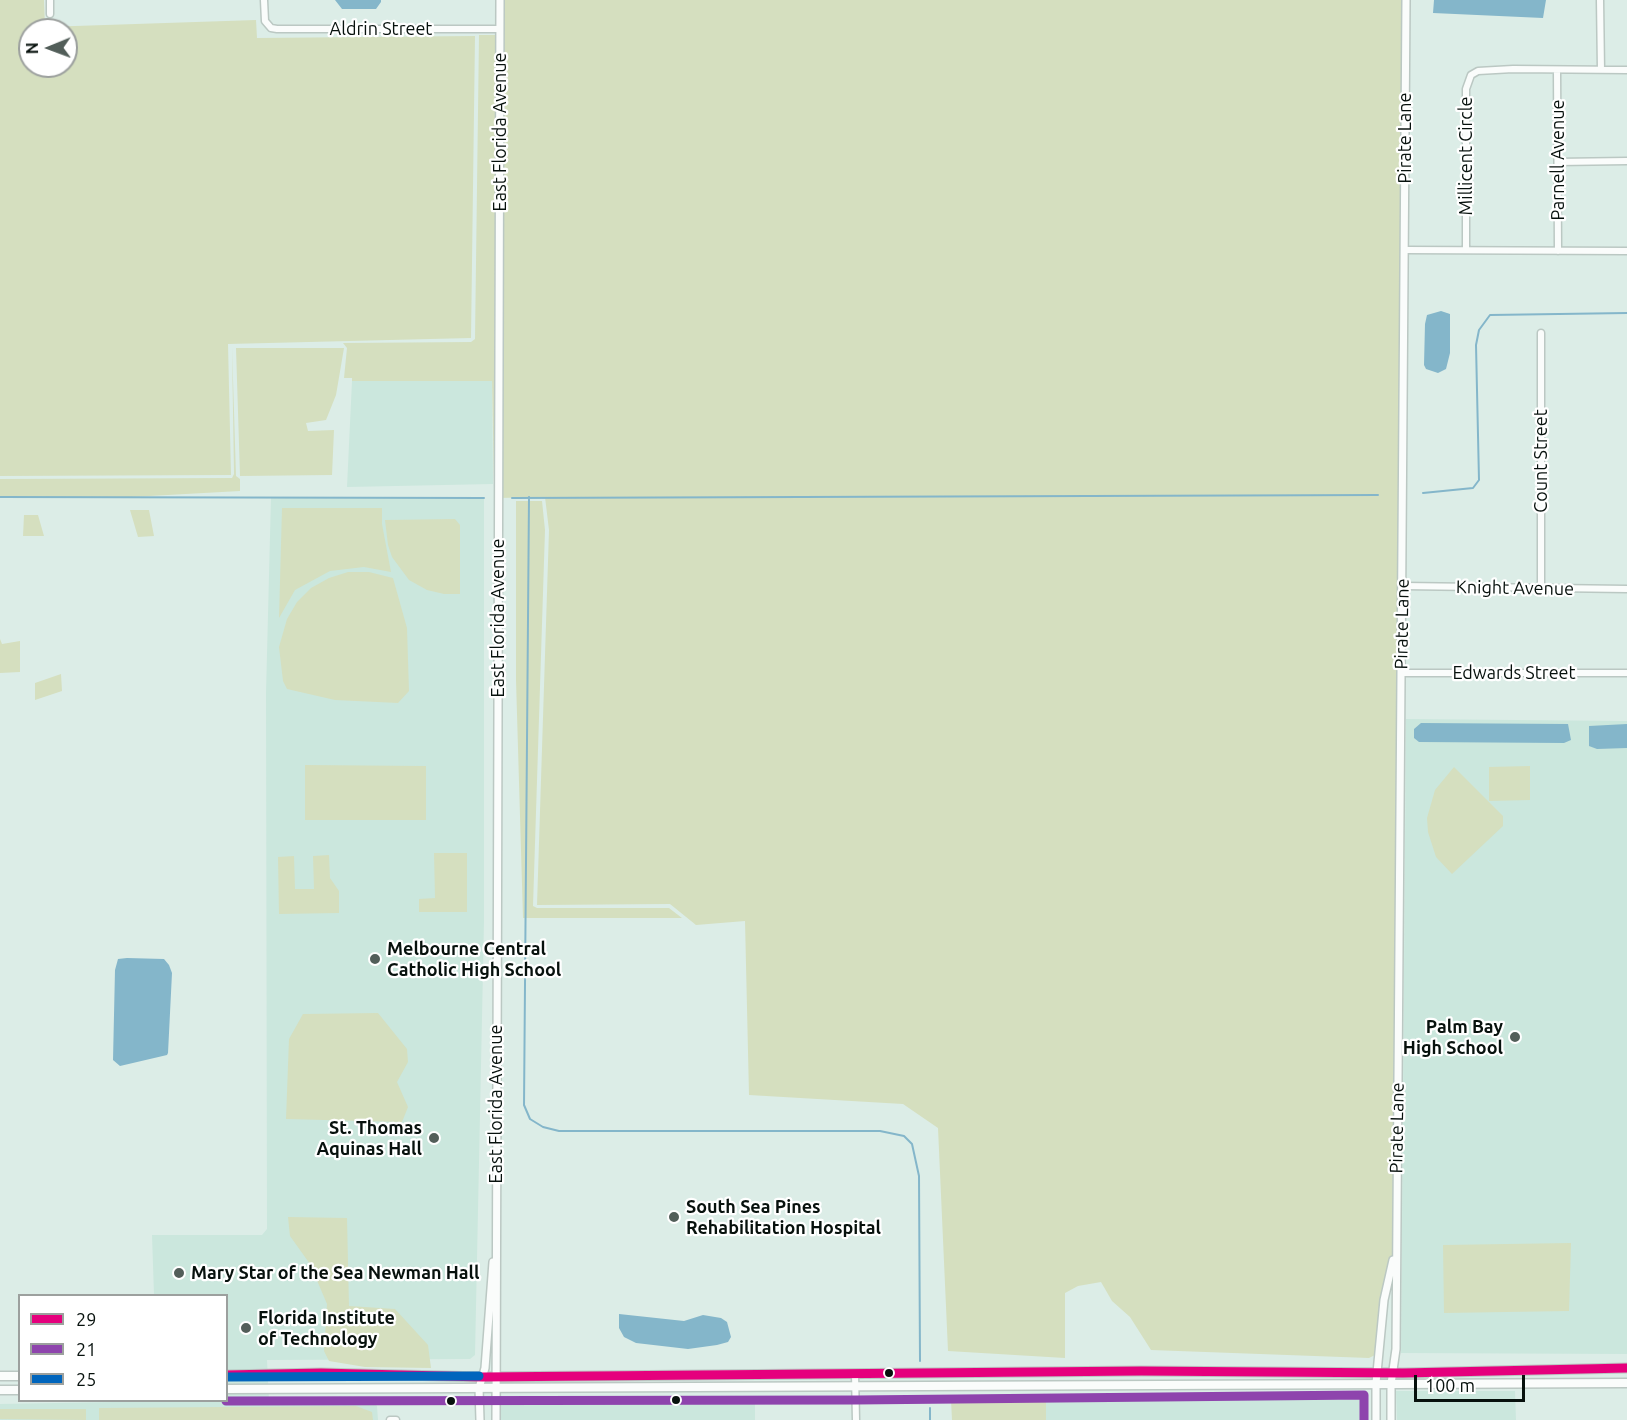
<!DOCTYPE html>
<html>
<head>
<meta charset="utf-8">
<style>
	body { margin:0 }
	#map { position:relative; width:1627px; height:1420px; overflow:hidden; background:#dcede7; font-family:Ubuntu,sans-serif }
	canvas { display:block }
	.legend { position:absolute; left:18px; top:1294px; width:210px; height:108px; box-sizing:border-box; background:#fff; border:2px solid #9ca09e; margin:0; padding:8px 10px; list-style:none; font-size:18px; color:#07110d }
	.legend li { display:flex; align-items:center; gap:12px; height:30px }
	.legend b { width:30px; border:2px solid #9ca09e }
	.north { position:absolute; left:18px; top:18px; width:60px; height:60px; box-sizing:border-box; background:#fff; border:2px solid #9ca09e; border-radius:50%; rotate:269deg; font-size:16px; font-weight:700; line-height:24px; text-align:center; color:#07110d }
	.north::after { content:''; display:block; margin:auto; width:21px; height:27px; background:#525e59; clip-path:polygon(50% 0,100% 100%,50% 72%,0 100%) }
	.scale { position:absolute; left:1414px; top:1375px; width:111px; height:27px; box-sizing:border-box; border:3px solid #07110d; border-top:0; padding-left:8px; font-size:18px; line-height:21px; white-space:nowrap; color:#07110d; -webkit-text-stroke:4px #fff; paint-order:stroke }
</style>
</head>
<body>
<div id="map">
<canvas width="1627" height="1420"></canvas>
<ul class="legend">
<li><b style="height:8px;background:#e5007d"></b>29</li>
<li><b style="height:8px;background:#8e44ad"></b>21</li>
<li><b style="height:8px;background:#0065bd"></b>25</li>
</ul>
<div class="north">N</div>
<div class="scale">100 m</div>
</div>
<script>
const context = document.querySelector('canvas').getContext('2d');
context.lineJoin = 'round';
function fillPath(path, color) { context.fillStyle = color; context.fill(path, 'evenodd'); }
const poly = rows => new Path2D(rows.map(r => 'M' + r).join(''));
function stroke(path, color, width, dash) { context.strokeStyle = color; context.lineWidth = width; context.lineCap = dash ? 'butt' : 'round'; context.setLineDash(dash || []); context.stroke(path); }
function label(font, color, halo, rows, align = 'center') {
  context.font = font + ' Ubuntu,sans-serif'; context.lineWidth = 4.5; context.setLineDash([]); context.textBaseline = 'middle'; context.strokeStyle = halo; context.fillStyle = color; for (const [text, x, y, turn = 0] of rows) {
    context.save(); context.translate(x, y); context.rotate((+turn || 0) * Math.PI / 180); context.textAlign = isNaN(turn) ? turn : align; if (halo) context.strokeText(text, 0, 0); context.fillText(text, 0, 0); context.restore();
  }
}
const built = poly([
	[352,381,492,381,493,484,347,487],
	[271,497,484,498,484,921,475,1355,470,1359,267,1360,269,1401,372,1400,377,1406,378,1420,0,1420,0,1404,226,1400,226,1296,154,1295,152,1235,262,1235,267,1229,266,693],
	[1406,719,1627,721,1627,1354,1401,1353],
	[1364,1391,1365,1420,1043,1420,1046,1417,1044,1397,982,1397],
	[1396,1391,1515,1391,1516,1420,1397,1420],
	[500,1398,755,1398,755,1420,500,1420]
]);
const green = poly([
	[0,0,44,0,45,27,256,20,257,38,475,36,471,338,228,344,231,475,0,476],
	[30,30,66,30,66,66,30,66],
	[500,0,1406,0,1396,1249,1384,1300,1379,1353,1369,1358,1151,1350,1130,1317,1112,1301,1101,1282,1078,1286,1065,1293,1065,1358,948,1351,938,1128,903,1104,749,1095,745,921,696,925,670,904,537,905,549,530,545,497,498,498],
	[479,35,496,35,494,484,492,381,352,381,352,378,344,378,347,348,343,343,471,342,475,339],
	[232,347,236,476,240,479,240,491,113,498,0,498,0,479,232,478,234,474],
	[236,348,344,348,336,395,326,420,306,423,308,431,334,430,332,475,240,476],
	[516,501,542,501,545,530,533,906,537,908,669,908,682,918,523,918,516,680],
	[282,508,382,508,382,524,391,572,364,567,330,571,295,590,279,618],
	[130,510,149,510,154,536,138,537],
	[24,515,38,515,44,536,23,536],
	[455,519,460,525,460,594,444,594,427,590,409,580,392,557,388,545,385,520],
	[348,572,369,572,393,578,407,628,409,691,398,703,335,700,287,689,283,681,279,647,287,619,297,602,311,588,329,578],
	[0,639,2,644,20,641,20,672,0,673],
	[61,674,62,691,35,700,35,683],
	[305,765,426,766,426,820,305,820],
	[1530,766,1530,800,1489,801,1489,767],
	[1454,767,1503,816,1503,826,1452,874,1436,857,1428,832,1427,818,1435,790],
	[434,853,467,853,467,912,419,912,419,899,435,898],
	[329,855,330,878,339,891,339,913,279,914,278,857,294,856,295,889,314,889,313,856],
	[378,1013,407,1049,408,1062,397,1082,408,1107,402,1122,286,1119,289,1039,303,1014],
	[288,1217,347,1218,349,1306,395,1309,428,1345,431,1368,365,1367,329,1361,324,1351,327,1304,310,1264,290,1236],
	[1571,1243,1569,1311,1444,1313,1443,1245],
	[951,1400,1046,1400,1046,1420,952,1420],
	[356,1406,372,1412,373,1420,99,1420,99,1408],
	[0,1409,86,1409,86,1420,0,1419]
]);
const water = poly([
	[335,0,381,0,381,2,376,9,342,9],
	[1434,0,1546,0,1543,18,1433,13],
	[1441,311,1450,314,1450,353,1446,369,1438,373,1426,369,1424,365,1425,324,1427,315],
	[1421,723,1568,724,1571,740,1564,743,1419,742,1414,738,1414,729],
	[1627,724,1627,748,1597,749,1589,746,1589,726],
	[127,958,164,959,169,965,172,973,168,1053,167,1055,120,1066,113,1060,115,970,118,959],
	[619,1314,684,1321,703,1315,721,1318,727,1322,731,1337,728,1342,717,1345,688,1349,636,1343,624,1337,619,1328]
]);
const stream = poly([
	[1423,493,1473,488,1479,480,1476,345,1479,330,1490,315,1627,313],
	[0,497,484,498],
	[529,497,524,1105,530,1119,543,1127,559,1131,880,1131,904,1136,912,1144,919,1176,920,1361],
	[512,498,1378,495],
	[930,1408,930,1420]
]);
const minor = poly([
	[264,0,265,21,271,28,277,29,500,29],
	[1600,0,1601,70],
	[50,14,50,0],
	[1557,70,1558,251],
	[1558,162,1627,161],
	[1405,250,1627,251],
	[1466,250,1466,89,1471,75,1478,71,1513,69,1627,70],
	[1403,586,1627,589],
	[1541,588,1541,333],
	[1402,673,1627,673],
	[855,1374,856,1420],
	[390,1420,396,1420]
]);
const tertiary = poly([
	[480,1420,479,1388,485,1368,493,1262],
	[496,1420,500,0],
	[1376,1420,1376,1383,1384,1300,1393,1260],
	[1391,1420,1391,1384,1396,1349,1406,0]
]);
const secondary = poly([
	[226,1375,321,1373,483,1377,1141,1371,1403,1373,1627,1368],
	[0,1376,20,1376],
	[226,1389,1627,1383],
	[0,1390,20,1390]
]);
const bus1 = poly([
	[226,1375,321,1373,483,1377,1141,1371,1403,1373,1627,1368]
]);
const bus2 = poly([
	[226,1401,856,1400,1364,1395,1364,1420]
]);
const bus3 = poly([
	[226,1377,479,1376]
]);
const markers = [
	[375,959,6,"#525e59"],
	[1515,1037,6,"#525e59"],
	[434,1138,6,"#525e59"],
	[674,1217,6,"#525e59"],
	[179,1273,6,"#525e59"],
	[246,1328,6,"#525e59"],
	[889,1373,5,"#07110d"],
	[676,1400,5,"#07110d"],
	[451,1401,5,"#07110d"]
];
const streetNames = [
	["Aldrin Street",381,29],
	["East Florida Avenue",500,132,-90],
	["Pirate Lane",1405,138,-90],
	["Millicent Circle",1466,156,-90],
	["Parnell Avenue",1558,160,-90],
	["Count Street",1541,461,-90],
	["Knight Avenue",1515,588,1],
	["East Florida Avenue",498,618,-90],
	["Pirate Lane",1402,624,-89],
	["Edwards Street",1514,673],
	["East Florida Avenue",496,1104,-90],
	["Pirate Lane",1397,1128,-89]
];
const poiNames = [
	["Melbourne Central",387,949],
	["Catholic High School",387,970],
	["Palm Bay",1503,1027,"right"],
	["High School",1503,1048,"right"],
	["St. Thomas",422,1128,"right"],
	["Aquinas Hall",422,1149,"right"],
	["South Sea Pines",686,1207],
	["Rehabilitation Hospital",686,1228],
	["Mary Star of the Sea Newman Hall",191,1273],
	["Florida Institute",258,1318],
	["of Technology",258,1339]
];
fillPath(built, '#cbe7dd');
fillPath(green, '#d5dfbf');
fillPath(water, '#84b6ca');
stroke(stream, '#84b6ca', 2);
stroke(minor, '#bbc8c3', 9);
stroke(tertiary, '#bbc8c3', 10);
stroke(secondary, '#bbc8c3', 11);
stroke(minor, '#fafcfb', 6);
stroke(tertiary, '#fafcfb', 7);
stroke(secondary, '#fafcfb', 8);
stroke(bus1, '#e5007d', 9);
stroke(bus2, '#8e44ad', 9);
stroke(bus3, '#0065bd', 9);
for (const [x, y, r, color] of markers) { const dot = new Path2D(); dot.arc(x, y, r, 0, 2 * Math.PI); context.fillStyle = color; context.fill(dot); stroke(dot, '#fff', 2); }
label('18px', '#07110d', '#fff', streetNames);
label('bold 18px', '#07110d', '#fff', poiNames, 'left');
</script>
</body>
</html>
